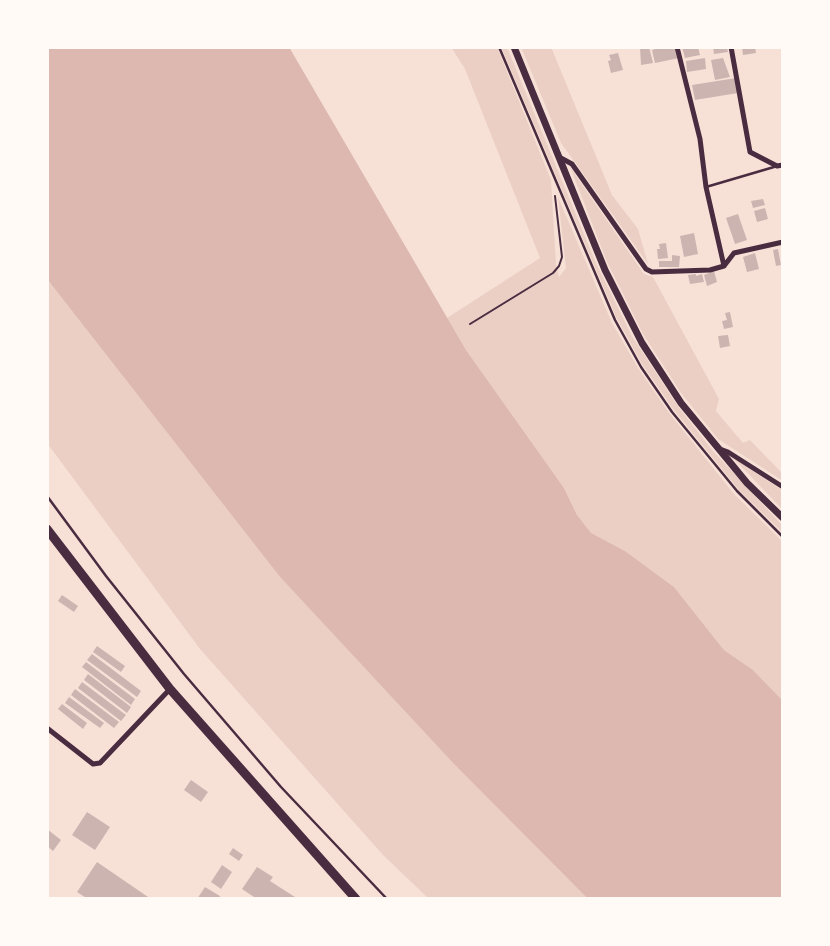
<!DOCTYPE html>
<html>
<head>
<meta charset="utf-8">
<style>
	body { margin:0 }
	#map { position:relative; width:830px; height:946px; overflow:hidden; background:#f7e1d7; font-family:"DM Sans",sans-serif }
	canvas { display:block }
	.frame { position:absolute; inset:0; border:49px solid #fffaf5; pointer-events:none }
</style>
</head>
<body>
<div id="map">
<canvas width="830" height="946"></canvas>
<div class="frame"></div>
</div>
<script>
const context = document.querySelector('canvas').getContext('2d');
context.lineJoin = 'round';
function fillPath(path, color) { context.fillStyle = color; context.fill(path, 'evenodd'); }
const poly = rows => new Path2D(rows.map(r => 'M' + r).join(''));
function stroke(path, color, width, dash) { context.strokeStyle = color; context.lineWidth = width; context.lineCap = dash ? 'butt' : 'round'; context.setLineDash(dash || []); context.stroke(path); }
const green = poly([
	[451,47,497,47,551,180,556,265,559,277,566,268,558,197,612,323,638,368,670,414,734,494,783,542,783,701,753,670,724,650,674,587,625,551,590,533,577,515,564,488,466,350,447,318,540,258,465,69],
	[501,47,507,47,596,263,632,336,677,405,713,451,783,526,783,533,738,489,673,409,642,364,616,317],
	[521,47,551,47,612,195,638,229,648,264,561,143],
	[570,167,644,274,653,277,719,399,716,411,743,443,750,440,783,474,783,481,718,439,681,393,643,334,607,262],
	[47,279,280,577,453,763,588,899,429,899,383,855,200,649,47,443],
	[733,458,783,491,783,510]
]);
const water = poly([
	[47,47,289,47,466,350,564,488,577,515,591,533,625,551,674,587,724,650,753,670,783,701,783,899,588,899,453,763,280,577,47,279]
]);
const building = poly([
	[640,47,649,47,653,63,641,65],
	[663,47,677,47,679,58,655,63,652,50],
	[682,47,698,47,700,55,685,58],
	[713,47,727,47,728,52,714,54],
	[742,47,755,47,756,53,743,55],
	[618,53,623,70,611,73,608,61,611,60,609,55],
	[705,58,706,69,687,72,686,61],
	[723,58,730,77,715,80,711,60],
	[736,78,738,93,695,100,692,85],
	[763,199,765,205,753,208,751,201],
	[765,208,768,219,757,222,754,211],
	[738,214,747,240,735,244,726,218],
	[694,233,698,254,684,257,680,236],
	[666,243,668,258,658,259,657,249,660,249,659,244],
	[778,249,781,265,776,266,773,250],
	[755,253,759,269,747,272,743,257],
	[672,255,680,256,679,267,659,267,659,261,672,261],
	[714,271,717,282,707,286,704,275],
	[696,274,696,276,702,274,704,282,690,284,688,275],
	[730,312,733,327,724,329,722,321,727,320,725,313],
	[728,335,730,346,720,348,718,336],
	[62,595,78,606,74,612,58,601],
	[97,646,125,666,121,672,93,652],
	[92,654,141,691,137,697,87,660],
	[86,662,135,699,131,705,82,667],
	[88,674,131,707,127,713,84,680],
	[82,682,126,715,121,721,78,688],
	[75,689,119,722,114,728,71,695],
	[69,697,104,723,100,728,65,703],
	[62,704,87,723,83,729,58,709],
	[191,780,208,792,201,802,184,790],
	[87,812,110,827,95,850,72,835],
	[47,829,61,840,53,851,47,846],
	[233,848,243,855,239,861,229,854],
	[97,862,151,899,88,899,77,892],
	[222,865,232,872,221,889,211,882],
	[257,867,273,877,270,881,298,899,257,899,242,889],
	[205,887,220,896,219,899,197,899]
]);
const path = poly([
	[470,324,553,273,559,266,562,257,555,196]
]);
const service = poly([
	[499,47,615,320,641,367,672,412,737,491,783,537],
	[706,187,774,167],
	[47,496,106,576,184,674,281,787,387,899]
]);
const minor = poly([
	[677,47,700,139,706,187,724,266],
	[731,47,750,152,777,166,783,165],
	[559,157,572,164,641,262,646,269,652,272,710,270,724,266,734,253,783,242],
	[720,449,728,452,783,487],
	[47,728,93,764,100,763,170,689]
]);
const secondary = poly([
	[514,47,605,270,642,343,681,403,747,483,783,518]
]);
const trunk = poly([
	[47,529,170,689,356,899]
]);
fillPath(green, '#ebcfc5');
fillPath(water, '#dcb8b0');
fillPath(building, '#ccb4b1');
stroke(path, '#4a2c40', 2);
stroke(service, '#4a2c40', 2.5);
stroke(minor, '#4a2c40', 5);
stroke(secondary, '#4a2c40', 7);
stroke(trunk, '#4a2c40', 9);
</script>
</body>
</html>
